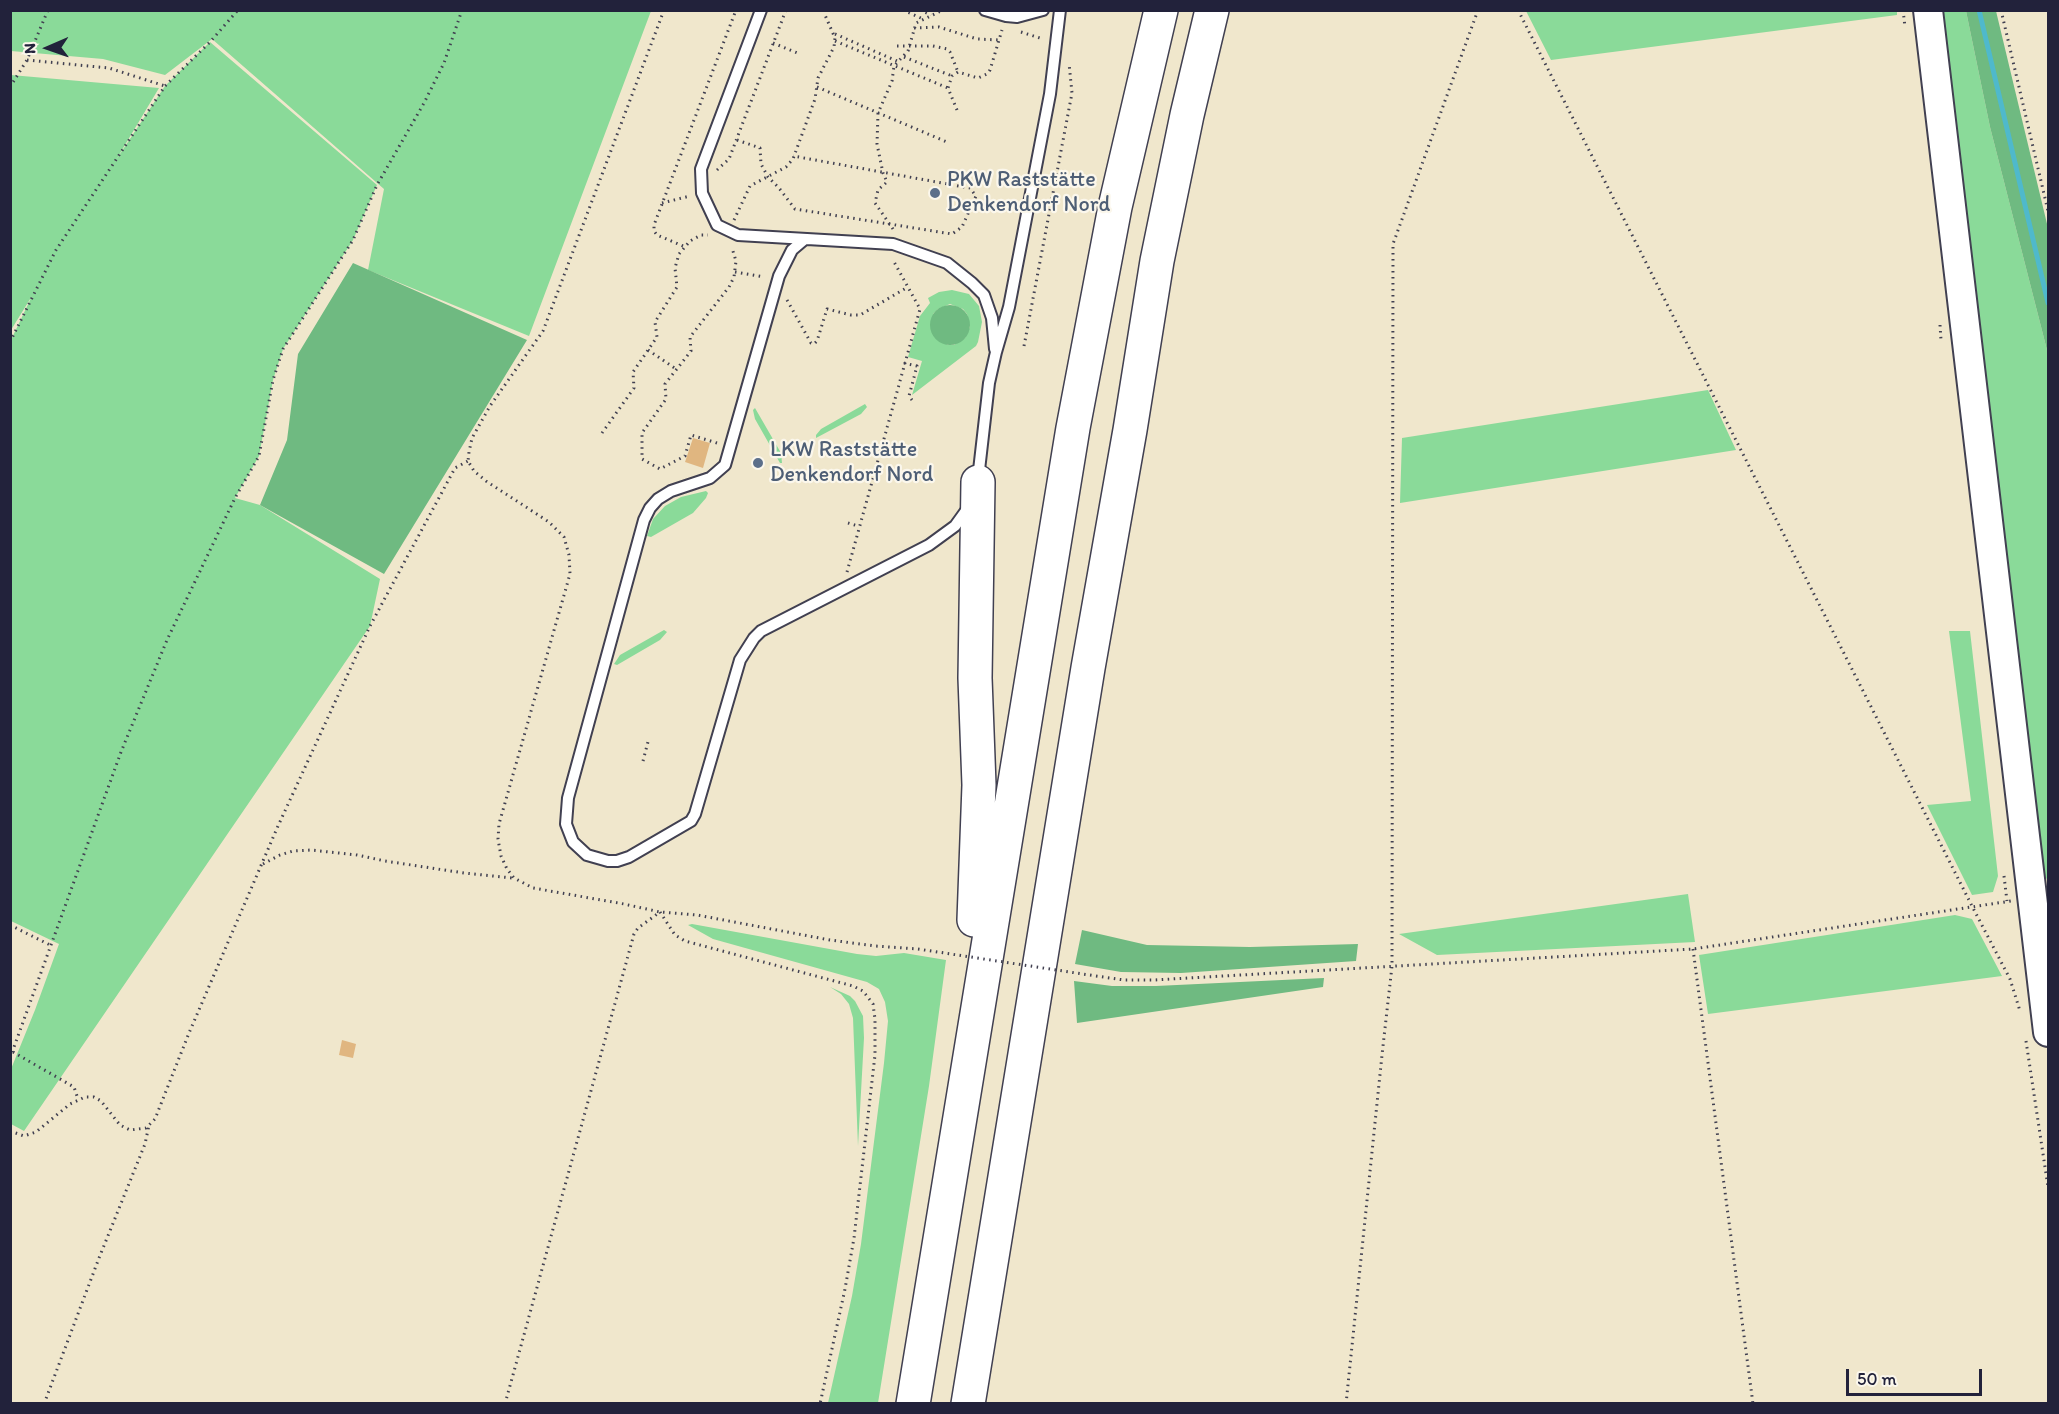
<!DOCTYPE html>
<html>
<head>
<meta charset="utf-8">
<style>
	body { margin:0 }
	#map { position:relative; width:2059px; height:1414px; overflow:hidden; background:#f0e7cc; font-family:Itim,sans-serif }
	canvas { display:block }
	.frame { position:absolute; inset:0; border:12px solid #22223b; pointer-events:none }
	.north { position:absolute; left:18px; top:18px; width:60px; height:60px; -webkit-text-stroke:4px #fbf7ec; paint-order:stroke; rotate:268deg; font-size:16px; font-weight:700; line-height:24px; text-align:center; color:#22223b }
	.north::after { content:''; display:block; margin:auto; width:21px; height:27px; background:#22223b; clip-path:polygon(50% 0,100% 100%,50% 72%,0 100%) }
	.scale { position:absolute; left:1846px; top:1369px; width:136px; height:27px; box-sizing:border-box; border:3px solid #22223b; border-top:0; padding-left:8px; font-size:18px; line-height:21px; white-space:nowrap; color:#22223b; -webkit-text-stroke:4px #fbf7ec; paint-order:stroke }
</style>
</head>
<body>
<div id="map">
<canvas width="2059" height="1414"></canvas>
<div class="frame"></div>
<div class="north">N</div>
<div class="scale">50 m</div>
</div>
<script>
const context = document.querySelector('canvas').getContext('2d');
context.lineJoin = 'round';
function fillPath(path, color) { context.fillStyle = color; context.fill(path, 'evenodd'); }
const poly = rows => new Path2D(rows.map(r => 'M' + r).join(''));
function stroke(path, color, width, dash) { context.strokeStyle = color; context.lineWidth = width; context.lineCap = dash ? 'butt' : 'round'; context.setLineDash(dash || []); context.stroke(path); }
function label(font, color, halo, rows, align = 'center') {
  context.font = font + ' Itim,sans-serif'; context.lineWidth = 4.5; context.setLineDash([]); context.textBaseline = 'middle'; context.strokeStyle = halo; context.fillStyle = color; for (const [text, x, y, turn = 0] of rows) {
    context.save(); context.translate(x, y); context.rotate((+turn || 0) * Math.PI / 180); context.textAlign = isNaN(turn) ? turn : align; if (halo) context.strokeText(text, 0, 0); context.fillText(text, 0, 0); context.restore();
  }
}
const green = poly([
	[11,11,651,11,529,336,368,270,384,189,212,39,165,75,103,59,11,51],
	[1897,11,1897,15,1551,60,1526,11],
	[1937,11,1966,11,1990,127,2048,354,2048,881,2039,867],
	[210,42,377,185,353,240,283,349,273,380,259,456,235,498,260,505,380,579,370,626,24,1131,11,1124,11,1069,35,1010,59,944,11,921,10,342,32,296,11,330,11,75,159,88,116,160,165,86],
	[952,290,969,294,979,306,982,322,978,342,976,346,912,395,922,361,908,357,920,316,930,303,928,298,939,292],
	[950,304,963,309,967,314,970,327,965,338,954,345,947,345,933,314,938,309],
	[1708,390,1736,450,1400,503,1402,438],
	[865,404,867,407,861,414,816,438,816,435,821,429],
	[755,408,781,453,782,463,780,463,755,419,753,410],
	[706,491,708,493,706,498,693,513,651,537,647,536,653,519,665,506,681,497],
	[664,630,667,632,660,640,617,665,614,664,620,655],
	[1949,631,1970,631,1998,876,1993,892,1972,895,1927,805,1971,801],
	[1688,894,1695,942,1437,955,1399,934],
	[1955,915,1972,919,2002,976,1708,1014,1699,955],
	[692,924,857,954,876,956,904,953,946,960,929,1086,878,1403,828,1403,852,1296,861,1244,884,1063,888,1021,885,1002,879,989,867,982,713,939,688,925],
	[830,987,850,996,855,1001,863,1016,864,1038,858,1146,853,1018,849,1004,841,994]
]);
const forest = poly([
	[1966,11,1996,11,2048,228,2048,354,1990,127],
	[353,263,527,340,384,574,260,505,287,440,298,354],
	'930 325a20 20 0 1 1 40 0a20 20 0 1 1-40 0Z',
	[1082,930,1147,945,1250,947,1358,944,1356,961,1181,973,1121,972,1075,964],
	[1324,978,1323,987,1077,1023,1074,981,1112,986,1156,986]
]);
const stream = poly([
	[1979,10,2048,303]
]);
const building = poly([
	[693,438,710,443,703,468,685,462],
	[342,1040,356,1044,353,1058,339,1055]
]);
const path = poly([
	[664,10,543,331,490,406,472,438,469,452,468,461,474,471,486,481,549,522,564,537,569,555,570,574,499,824,498,839,501,856,507,869,514,878,533,888,624,904,660,912,697,915,830,940,875,946,918,949],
	[903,10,923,19],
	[920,10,931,15],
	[1518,10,1973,908,2010,979,2020,1011],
	[1903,10,1905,27],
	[2001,10,2048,211],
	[914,28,939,27,977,39,999,40],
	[1021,32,1043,39],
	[835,34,897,61],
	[835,41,948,88],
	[773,43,800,54],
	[897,46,933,46,947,49,950,52,958,72],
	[904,57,952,76],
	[27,60,109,68,165,86],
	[10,87,27,60,48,10],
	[817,87,947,142],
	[957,110,948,88,952,76,958,72,978,78,987,74,990,70,1002,30],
	[737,140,760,148,761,164,768,177,779,188,795,209,952,234,962,227,976,196,970,188,793,156],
	[717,170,729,159,786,10],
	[662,203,690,196],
	[734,220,750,186,786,167,793,159,815,99,818,78,834,47,835,38,825,15,825,10],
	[893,229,875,203,878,190,887,182,883,173,877,144,878,113,892,81,894,66,908,51,916,23,943,10],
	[683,246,657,235,654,231,654,225,736,10],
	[735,272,764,277],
	[787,300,811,343,814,344,817,341,827,309,851,315,860,315,908,287],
	[1940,325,1941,340],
	[10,342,56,250,165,86,210,42,238,10],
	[1024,346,1072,93,1069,63],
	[648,350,676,369],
	[904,363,917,366,909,396,912,400],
	[602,433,634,388,633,372,657,337,655,322,677,287,675,268,679,254,690,241,701,235,708,235],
	[717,443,691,435,685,456,660,469,642,459,642,433,666,399,665,384,691,351,690,337,729,287,734,277,736,261,732,248],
	[848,523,858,526],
	[847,572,920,309,893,260],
	[643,761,649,738],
	[263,864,280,855,293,851,311,850,357,855,385,861,464,873,512,878],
	[2004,876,2007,901],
	[660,912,675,935,685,941,853,986,863,991,873,1004,875,1019,875,1055,854,1238,845,1289,820,1404],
	[10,925,52,946],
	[1693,949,1753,1404],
	[1096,976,1124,980,1154,980,1693,949,2011,901],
	[2026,1041,2048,1187],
	[13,1052,74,1087,78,1099],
	[10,1058,121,752,167,640,235,498,259,456,273,380,283,349,353,240,377,185,424,103,444,63,462,10],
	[10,1131,24,1136,36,1132,70,1104,85,1097,94,1097,101,1101,120,1125,130,1130,146,1128,155,1119,189,1033,278,826,370,626,455,468,468,461],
	[44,1404,99,1258,145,1144,149,1125],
	[505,1404,634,934,638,928,660,912],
	[1346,1404,1382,1055,1392,966,1393,244,1478,10]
]);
const service = poly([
	[761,10,701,169,702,193,717,225,738,235,893,244,947,263,972,283,984,295,992,318,995,349],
	[985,10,1006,16,1017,17,1043,10],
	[805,239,792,250,779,276,725,465,710,478,671,491,658,499,650,508,644,520,568,798,566,824,573,842,587,855,608,861,617,861,629,857,691,821,695,814,740,660,754,638,761,631,929,545,955,526,968,508],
	[978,479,989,383,996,352,1009,307,1050,94,1060,10]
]);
const secondary = poly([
	[1928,10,2048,1032]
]);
const motorway = poly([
	[974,920,979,785,975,678,978,482],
	[913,1404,1073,428,1115,207,1161,10],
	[968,1404,1088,668,1130,430,1157,261,1187,115,1212,10]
]);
const pathBridge = poly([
	[918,949,1096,976]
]);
const markers = [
	[935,193,6,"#5c6f8a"],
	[758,463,6,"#5c6f8a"]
];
const serviceNames = [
	["PKW Raststätte",947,180],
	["Denkendorf Nord",947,205],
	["LKW Raststätte",770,450],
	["Denkendorf Nord",770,475]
];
fillPath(green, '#8ada99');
fillPath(forest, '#6fba81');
stroke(stream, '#4fb9cc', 5);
fillPath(building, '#e0b680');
stroke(service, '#414051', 14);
stroke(secondary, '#414051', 32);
stroke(motorway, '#414051', 36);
stroke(path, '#414051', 3, [1.5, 4.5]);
stroke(service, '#fff', 10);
stroke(secondary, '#fff', 28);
stroke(motorway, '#fff', 33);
stroke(pathBridge, '#414051', 3, [1.5, 4.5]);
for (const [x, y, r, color] of markers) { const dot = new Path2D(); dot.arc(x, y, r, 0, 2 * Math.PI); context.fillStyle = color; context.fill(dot); stroke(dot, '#fbf7ec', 2); }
label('22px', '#4e5e75', '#fbf7ec', serviceNames, 'left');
</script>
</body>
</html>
